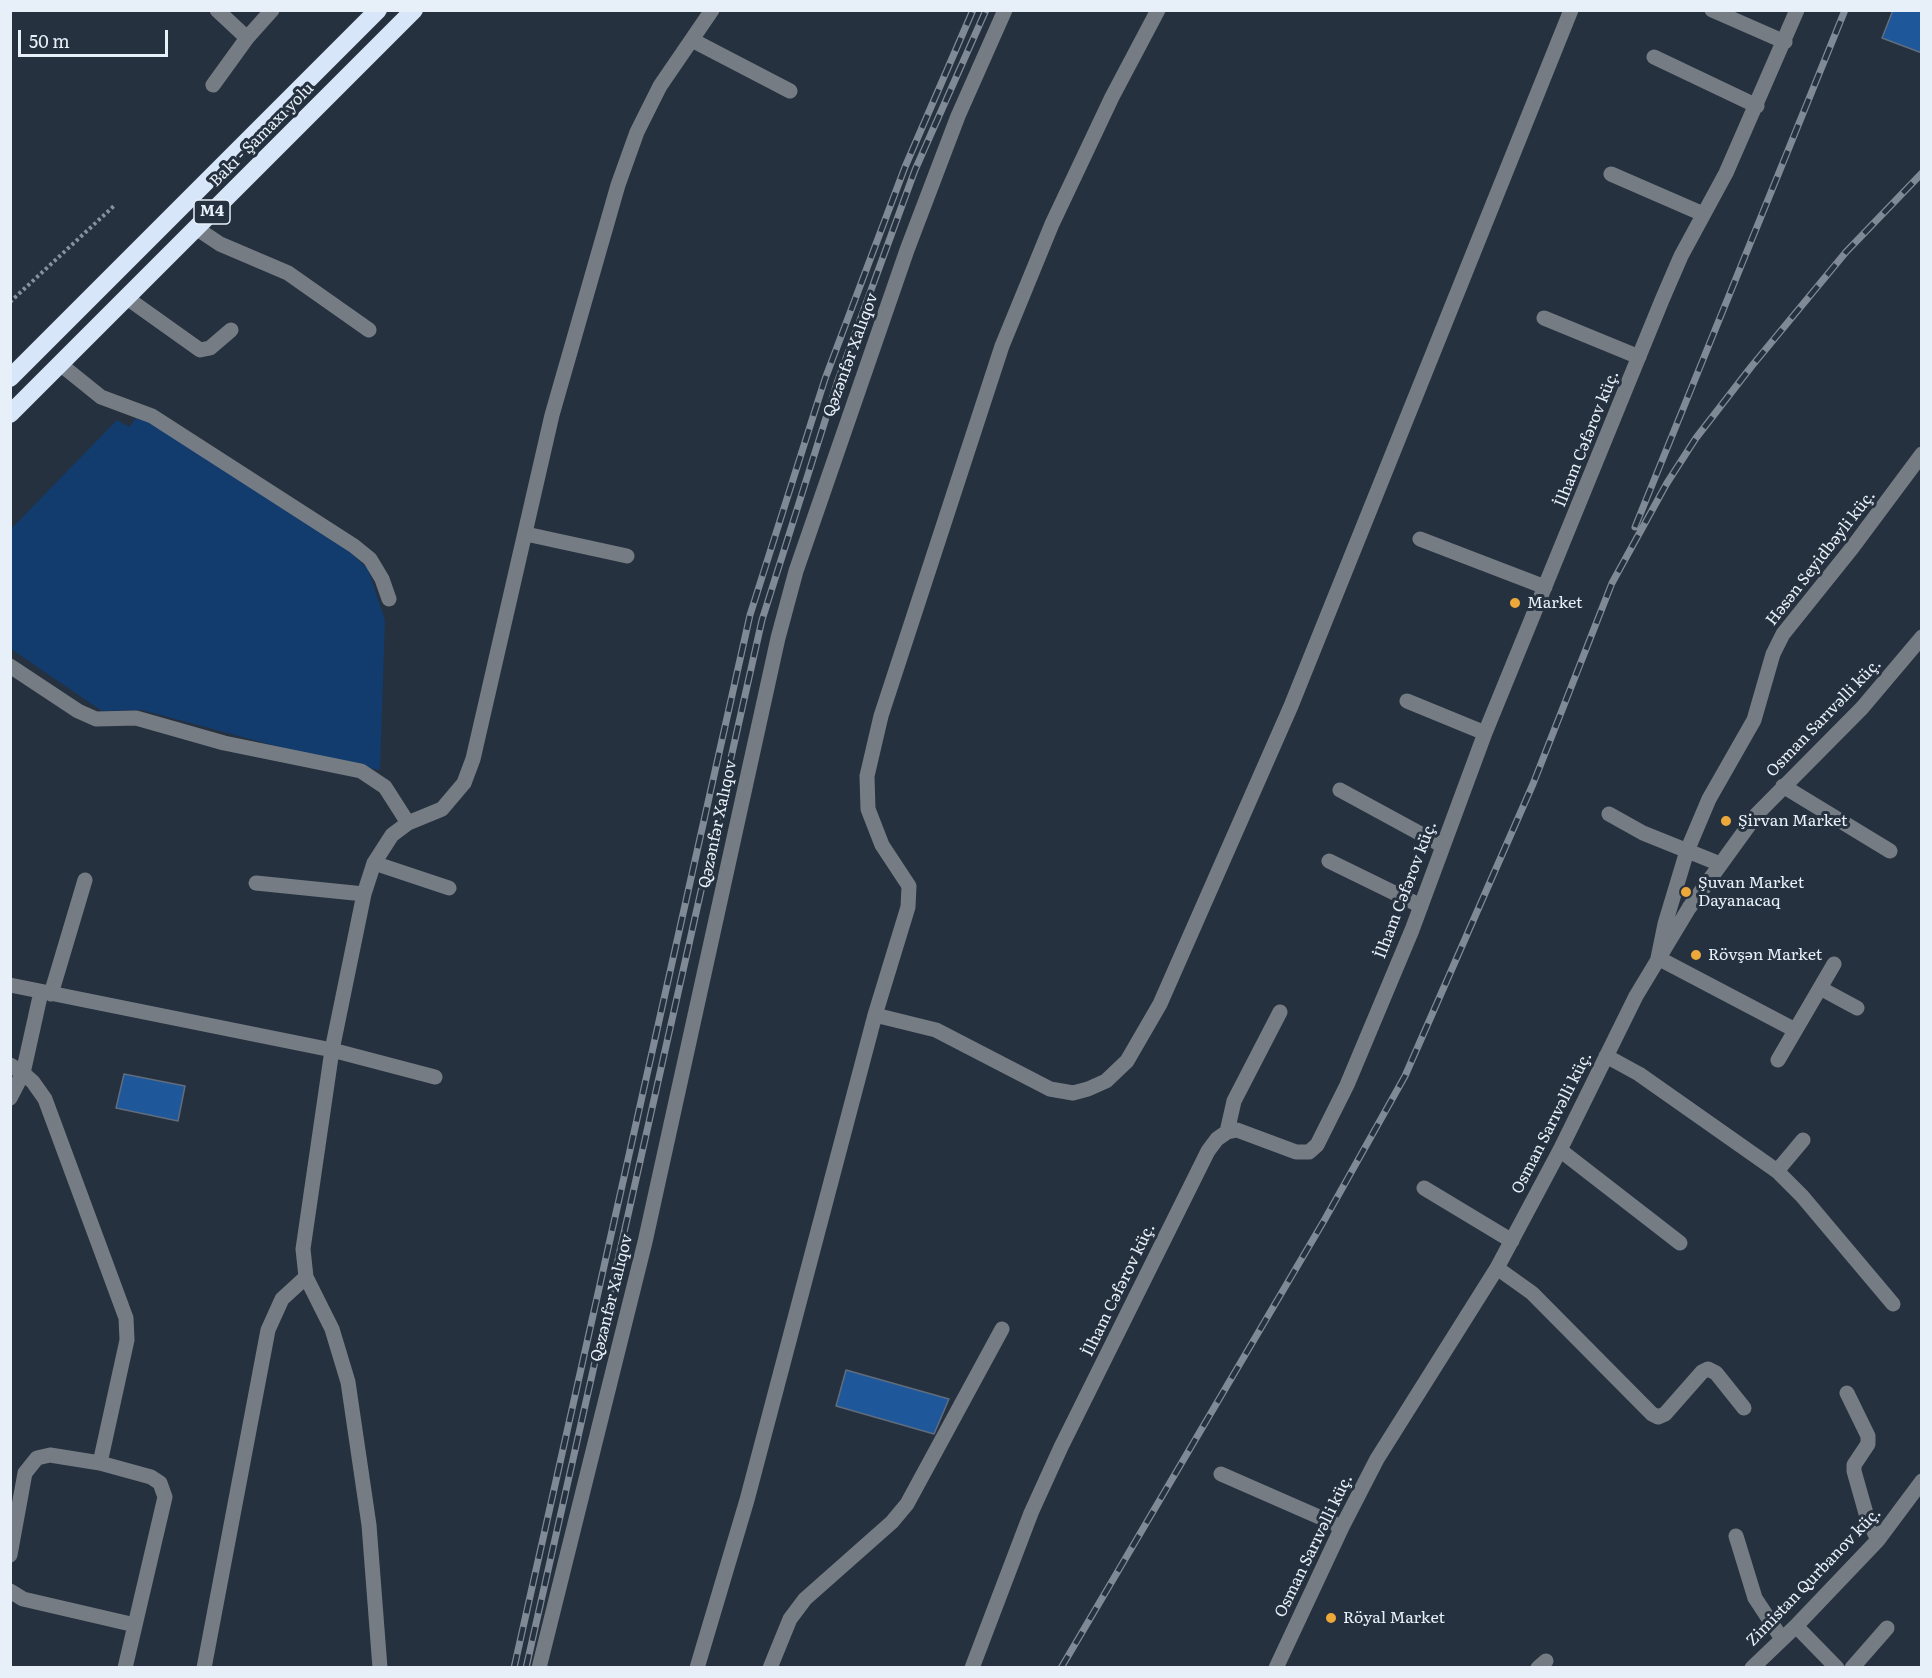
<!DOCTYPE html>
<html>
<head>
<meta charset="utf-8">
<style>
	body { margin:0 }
	#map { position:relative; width:1932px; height:1678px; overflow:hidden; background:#263140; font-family:Literata,serif }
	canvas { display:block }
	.frame { position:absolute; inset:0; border:12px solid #e7eff8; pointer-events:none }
	.scale { position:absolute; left:18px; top:30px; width:150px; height:27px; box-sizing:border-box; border:3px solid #e7eff8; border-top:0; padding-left:8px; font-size:18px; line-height:21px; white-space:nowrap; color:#e7eff8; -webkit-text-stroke:4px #263140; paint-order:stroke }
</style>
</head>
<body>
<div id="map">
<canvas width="1932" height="1678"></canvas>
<div class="frame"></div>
<div class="scale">50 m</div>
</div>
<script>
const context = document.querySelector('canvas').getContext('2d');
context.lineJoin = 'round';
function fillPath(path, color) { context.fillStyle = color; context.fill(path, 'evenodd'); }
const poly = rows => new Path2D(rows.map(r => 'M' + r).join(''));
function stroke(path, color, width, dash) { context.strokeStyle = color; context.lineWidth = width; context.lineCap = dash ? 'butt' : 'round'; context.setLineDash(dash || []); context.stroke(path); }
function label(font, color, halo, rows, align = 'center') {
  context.font = font + ' Literata,serif'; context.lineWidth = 6; context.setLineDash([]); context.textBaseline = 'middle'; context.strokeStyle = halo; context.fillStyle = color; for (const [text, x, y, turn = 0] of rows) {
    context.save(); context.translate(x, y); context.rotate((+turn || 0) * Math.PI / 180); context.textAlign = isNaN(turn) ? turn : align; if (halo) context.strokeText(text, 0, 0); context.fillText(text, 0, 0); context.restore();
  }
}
const green = poly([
	[139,415,351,553,368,569,385,620,380,770,302,753,142,710,102,711,11,649,10,530,117,420,129,427]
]);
const building = poly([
	[1893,10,1922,10,1922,53,1882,38,1893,10],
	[124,1074,185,1086,178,1121,116,1108,124,1074],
	[846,1370,949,1399,934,1434,836,1406,846,1370]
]);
const path = poly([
	[10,302,115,205]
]);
const minor = poly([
	[217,10,247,38],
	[1712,10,1785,42],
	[692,40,790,91],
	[1654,57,1757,106],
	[213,85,247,38,272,10],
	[1611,174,1703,214],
	[196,228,220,244,288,273,369,330],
	[127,298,200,350,210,348,231,330],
	[1544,318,1639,357],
	[60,364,101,397,152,416,354,546,370,559,382,579,389,599],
	[526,534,627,556],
	[1420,539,1545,587],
	[10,666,78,711,96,719,136,718,224,743,361,771,385,787,408,823],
	[1407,701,1485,733],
	[1783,786,1890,851],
	[1340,790,1443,846],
	[1609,814,1643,833,1720,864],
	[1329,861,1421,906],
	[374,863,449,888],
	[256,883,364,894],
	[10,985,332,1050,435,1077],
	[1820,988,1857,1008],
	[41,992,23,1073,33,1082,45,1099,126,1318,127,1340,100,1463],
	[51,994,85,880],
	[875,1015,936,1030,1050,1089,1073,1093,1088,1089,1106,1081,1127,1061,1160,1004,1291,706,1571,10],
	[1795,1030,1658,958,1665,924,1687,851,1709,799,1754,720,1773,654,1783,634,1852,548,1922,454],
	[1606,1056,1639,1074,1777,1171,1802,1196,1893,1304],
	[1778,1060,1834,964],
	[10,1065,23,1073,10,1098],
	[1227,1132,1234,1101,1280,1012],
	[1560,1150,1680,1243],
	[1777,1171,1803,1140],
	[1424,1188,1512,1241],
	[1497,1268,1532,1293,1652,1414,1658,1417,1665,1414,1702,1372,1708,1369,1716,1373,1744,1408],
	[1847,1393,1868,1436,1868,1444,1854,1465,1854,1471,1867,1517,1878,1540],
	[1221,1474,1342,1527],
	[1736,1536,1755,1598,1782,1639],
	[10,1555,25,1473,37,1458,50,1455,100,1463,151,1477,160,1483,165,1497,125,1668],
	[10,1591,23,1599,135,1625],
	[1796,1626,1837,1668],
	[204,1668,268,1330,282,1299,306,1277],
	[380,1668,369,1525,348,1382,332,1329,306,1277,303,1249,332,1050,364,894,374,863,392,835,408,823,442,809,464,783,473,759,552,415,618,185,637,132,660,86,712,10],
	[539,1668,645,1242,778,638,796,571,907,250,958,116,1005,10],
	[697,1668,747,1500,875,1015,908,907,909,886,882,845,868,809,867,776,881,716,1002,346,1052,224,1112,97,1158,10],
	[770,1668,790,1619,805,1599,892,1522,907,1504,1002,1329],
	[972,1668,1031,1513,1061,1447,1208,1151,1217,1139,1227,1132,1237,1130,1296,1152,1309,1152,1317,1145,1347,1085,1412,930,1485,733,1662,300,1681,256,1726,173,1797,10],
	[1276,1668,1342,1527,1377,1459,1497,1268,1560,1150,1636,996,1689,908,1757,814,1862,708,1922,637],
	[1538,1668,1546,1661],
	[1752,1668,1796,1626,1878,1540,1922,1481],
	[1852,1668,1887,1628]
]);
const highway = poly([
	[10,378,378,10],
	[10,414,414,10]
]);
const rail = poly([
	[1635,527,1845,10],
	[514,1668,750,615,825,379,905,167,973,10],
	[526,1668,762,620,837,383,915,170,986,10],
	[1061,1668,1325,1219,1405,1076,1533,784,1612,583,1667,483,1696,438,1751,367,1846,252,1922,173]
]);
const markers = [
	[1515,603,6,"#eca93a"],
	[1726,821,6,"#eca93a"],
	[1686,892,6,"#eca93a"],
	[1696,955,6,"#eca93a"],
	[1331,1618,6,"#eca93a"]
];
const shields = [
	[212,212,36]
];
const shieldNames = [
	["M4",212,212]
];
const streetNames = [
	["Bakı - Şamaxı yolu",262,135,-45],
	["Qəzənfər Xalıqov",851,355,-70],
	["İlham Cəfərov küç.",1587,439,-68],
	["Həsən Seyidbəyli küç.",1821,558,-52],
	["Osman Sarıvəlli küç.",1824,718,-46],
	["Qəzənfər Xalıqov",718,824,-78],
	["İlham Cəfərov küç.",1406,890,-69],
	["Osman Sarıvəlli küç.",1552,1123,-63],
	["İlham Cəfərov küç.",1119,1290,-64],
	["Qəzənfər Xalıqov",612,1298,-76],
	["Osman Sarıvəlli küç.",1314,1546,-64],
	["Zimistan Qurbanov küç.",1814,1577,-46]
];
const poiNames = [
	["Market",1527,603],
	["Şirvan Market",1738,821],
	["Şuvan Market",1698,883],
	["Dayanacaq",1698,901],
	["Rövşən Market",1708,955],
	["Röyal Market",1343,1618]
];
fillPath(green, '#123b6e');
fillPath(building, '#1f579b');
stroke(building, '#606d7d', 1.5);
stroke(path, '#88919d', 4, [3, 3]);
stroke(minor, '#767c84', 15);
stroke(highway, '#d7e6f9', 18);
stroke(rail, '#808a96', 7);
stroke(rail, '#263140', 4.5, [14]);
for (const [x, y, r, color] of markers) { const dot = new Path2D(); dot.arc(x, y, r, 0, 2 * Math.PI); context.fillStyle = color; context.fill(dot); stroke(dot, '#263140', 2); }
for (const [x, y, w] of shields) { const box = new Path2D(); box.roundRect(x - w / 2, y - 12, w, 24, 4.5); context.fillStyle = '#263140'; context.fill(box); stroke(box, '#e7eff8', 1.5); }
label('bold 15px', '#e7eff8', null, shieldNames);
label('16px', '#e7eff8', '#263140', streetNames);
label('16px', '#e7eff8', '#263140', poiNames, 'left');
</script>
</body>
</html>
